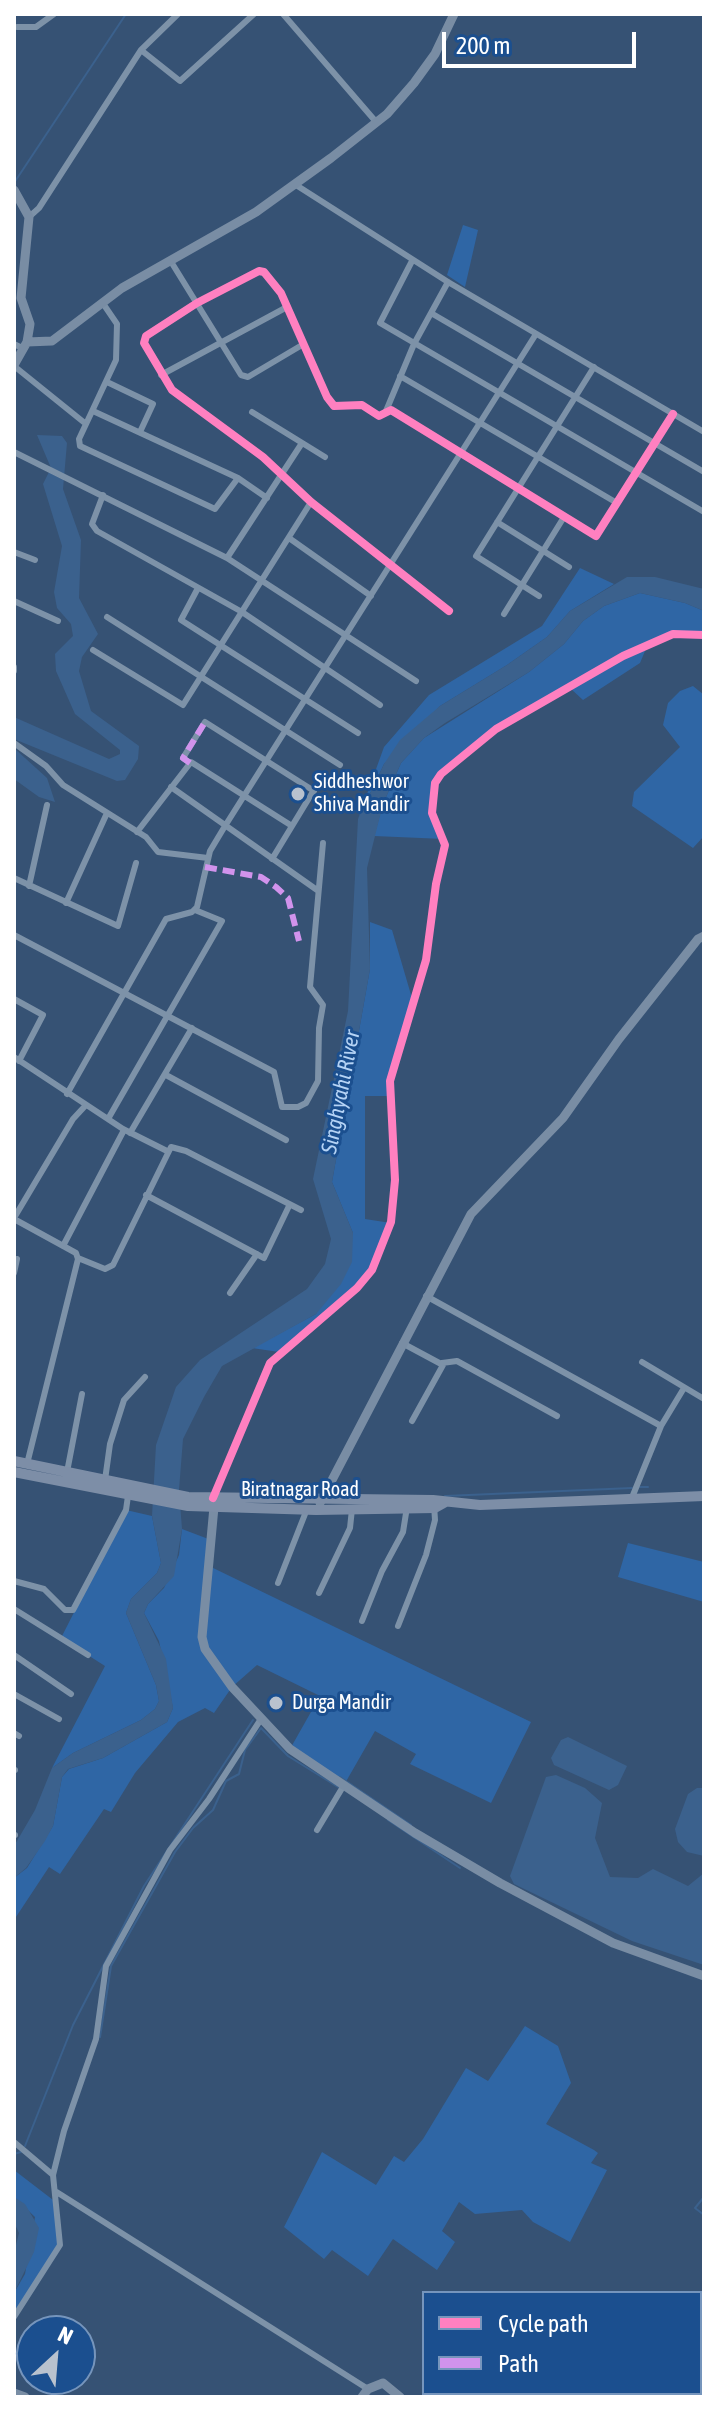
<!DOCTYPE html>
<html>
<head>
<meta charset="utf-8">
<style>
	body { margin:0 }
	#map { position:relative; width:718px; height:2411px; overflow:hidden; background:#365274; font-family:"Asap Condensed",sans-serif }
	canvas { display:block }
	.frame { position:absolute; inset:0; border:16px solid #fff; pointer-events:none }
	.legend { position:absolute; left:422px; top:2291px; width:280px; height:104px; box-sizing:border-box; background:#1b4f8f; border:2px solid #7695bc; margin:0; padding:10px 14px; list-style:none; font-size:24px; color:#fff }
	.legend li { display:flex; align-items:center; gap:16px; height:40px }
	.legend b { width:40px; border:2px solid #7695bc }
	.north { position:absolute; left:16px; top:2315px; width:80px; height:80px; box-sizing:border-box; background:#1b4f8f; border:2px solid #7695bc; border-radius:50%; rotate:26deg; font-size:22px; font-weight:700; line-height:32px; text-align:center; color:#fff }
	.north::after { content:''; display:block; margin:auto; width:28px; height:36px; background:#b9c2ce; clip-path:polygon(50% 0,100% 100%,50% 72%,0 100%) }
	.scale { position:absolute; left:442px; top:32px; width:194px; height:36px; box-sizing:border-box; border:4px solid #fff; border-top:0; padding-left:10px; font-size:24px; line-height:28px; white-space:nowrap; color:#fff; -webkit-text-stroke:6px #1b4f8f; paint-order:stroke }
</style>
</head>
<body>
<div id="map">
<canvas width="718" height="2411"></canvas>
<div class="frame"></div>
<ul class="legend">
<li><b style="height:10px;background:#ff80c0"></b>Cycle path</li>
<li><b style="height:10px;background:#d193ec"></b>Path</li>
</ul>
<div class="north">N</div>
<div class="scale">200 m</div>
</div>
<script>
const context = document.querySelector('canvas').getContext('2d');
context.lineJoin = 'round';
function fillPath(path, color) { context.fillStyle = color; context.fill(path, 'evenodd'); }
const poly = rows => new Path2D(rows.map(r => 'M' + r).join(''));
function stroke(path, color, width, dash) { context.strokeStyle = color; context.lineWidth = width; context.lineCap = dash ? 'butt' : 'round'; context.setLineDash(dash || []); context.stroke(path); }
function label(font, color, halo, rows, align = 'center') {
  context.font = font + ' "Asap Condensed",sans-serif'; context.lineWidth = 6; context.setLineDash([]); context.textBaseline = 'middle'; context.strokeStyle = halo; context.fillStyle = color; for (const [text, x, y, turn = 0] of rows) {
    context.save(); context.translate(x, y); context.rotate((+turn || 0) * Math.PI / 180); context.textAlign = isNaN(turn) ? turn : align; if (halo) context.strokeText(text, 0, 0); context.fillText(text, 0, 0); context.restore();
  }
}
const green = poly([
	[463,225,478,230,465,287,447,275],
	[580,568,614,584,570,611,547,637,507,665,440,706,384,764,358,819,384,747,429,695,542,626],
	[640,593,685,603,704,611,704,635,685,632,648,644,640,663,583,700,570,688,513,719,469,750,435,784,432,813,444,839,374,836,383,804,401,763,424,738,529,672,564,644,583,621,604,606],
	[693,686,704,695,704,836,693,848,632,806,634,792,680,747,663,725,668,703,680,691],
	[370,922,392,930,414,1005,392,1065,390,1096,365,1096,365,1219,391,1223,372,1270,357,1288,279,1352,252,1348,316,1314,353,1233,332,1182,370,969],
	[126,1510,152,1516,161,1563,157,1573,131,1599,126,1613,156,1685,159,1701,155,1709,141,1720,73,1753,52,1768,105,1666,61,1638],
	[182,1529,211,1540,209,1566,531,1722,491,1803,410,1764,416,1754,375,1731,344,1785,290,1749,320,1696,257,1665,232,1687,214,1713,205,1708,178,1722,135,1773,111,1812,104,1809,60,1874,49,1867,14,1920,14,1878,27,1868,53,1826,62,1777,69,1769,103,1758,167,1722,173,1708,159,1641,144,1613,148,1604,164,1588,179,1555],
	[628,1543,704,1562,704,1602,618,1577],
	[525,2026,558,2046,571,2083,546,2124,594,2150,598,2153,591,2163,607,2170,570,2242,533,2222,522,2210,475,2214,459,2202,442,2231,455,2242,437,2270,393,2239,368,2276,332,2250,324,2259,284,2227,322,2152,376,2185,394,2156,404,2162,423,2139,466,2068,488,2081],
	[14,2170,57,2203,60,2245,14,2317,14,2293,25,2274,35,2217,14,2197]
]);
const water = poly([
	[37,435,62,436,67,443,63,489,81,540,79,598,98,634,82,657,79,671,91,711,139,746,138,759,125,780,117,781,14,739,14,717,109,759,120,754,120,750,75,714,56,671,55,654,73,636,71,624,57,608,54,592,62,546,43,484,51,468],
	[627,577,655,577,704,589,704,611,685,603,640,593,604,606,583,621,564,644,529,672,445,723,424,738,401,763,383,804,367,868,370,969,332,1182,353,1233,352,1262,341,1284,316,1314,222,1366,204,1397,183,1439,179,1490,182,1529,174,1576,148,1604,144,1613,166,1659,173,1708,167,1722,103,1758,68,1769,62,1777,53,1826,45,1841,26,1868,14,1878,14,1846,35,1810,52,1768,73,1753,141,1720,155,1709,159,1701,156,1685,126,1613,131,1599,157,1573,161,1563,152,1516,156,1445,176,1387,200,1360,307,1289,325,1264,331,1239,313,1179,348,1011,358,819,384,764,400,740,440,706,507,665,547,637,570,611],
	[14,748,47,778,55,802,39,797,14,779],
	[568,1737,627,1766,618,1785,609,1790,554,1765,551,1758,561,1740],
	[556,1775,585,1788,602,1803,595,1838,610,1877,638,1878,653,1869,688,1886,704,1873,704,1965,632,1941,514,1884,510,1876,546,1777],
	[697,1788,704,1788,704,1856,687,1852,678,1842,675,1829,688,1794],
	[14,2197,25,2204,39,2228,34,2252,14,2293,14,2253,19,2233,14,2222]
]);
const stream = poly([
	[14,183,126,14],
	[640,1487,648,1487],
	[445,1496,632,1488],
	[340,1777,411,1825],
	[388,1820,460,1868],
	[100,2037,111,1966,175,1852,193,1828,213,1810,226,1781,239,1774,245,1750,261,1728,288,1756,338,1787],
	[25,2146,73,2025,144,1886,253,1720],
	[14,2154,21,2152],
	[704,2197,695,2208,704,2215],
	[700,2299,704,2291],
	[699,2393,704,2396],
	[528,2397,532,2393]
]);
const street = poly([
	[283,14,377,123],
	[17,27,36,27,54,14],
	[141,50,180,81,254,14],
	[296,185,448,282,704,432],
	[29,217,39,208,141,50,178,14],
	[170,260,241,375,248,377,302,345],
	[412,261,380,323,704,512],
	[102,302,117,324,116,360,79,439,80,446,215,509,238,478],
	[431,313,704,472],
	[14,344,22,348],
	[14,366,86,424],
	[161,375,287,307],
	[400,376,617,503],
	[107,382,153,404,140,432],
	[93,411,238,478,267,498],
	[386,411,414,344,448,282],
	[252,412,325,457],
	[14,452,227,558,416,681],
	[103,495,92,524,97,531,242,612,380,705],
	[497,522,569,567],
	[289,538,371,596],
	[14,552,35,560],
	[227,558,302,443],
	[198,588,181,620,358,733],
	[539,596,476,556,594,367],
	[14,601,58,621],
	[449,611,311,502,263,457,172,390,144,343,146,336,197,303,259,271,264,272,281,293,327,397,334,406,362,405,379,416,391,410,596,536,673,414],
	[504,614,564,517],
	[107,617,340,765],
	[93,650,183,705,311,502],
	[14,667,14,671],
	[14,743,46,766,63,785,146,837,158,852,208,858],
	[190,763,183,758,205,722,314,791],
	[171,787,317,890],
	[137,832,191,762,292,826],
	[272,859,320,780],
	[14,878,118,926,136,863],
	[29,886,47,805],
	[66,903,107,813],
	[14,935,274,1072,282,1107,298,1107,306,1103,318,1081,319,1028,323,1005,310,987,323,843],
	[14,999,43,1015,19,1061],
	[14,1057,123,1129,167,1151],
	[166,1075,286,1140],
	[67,1094,166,919,192,912,197,907,210,851,225,826,536,334],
	[108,1119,222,921,195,910],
	[130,1133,192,1028],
	[146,1195,264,1258,289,1206],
	[14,1218,73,1119,86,1105],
	[14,1219,76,1253,78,1259,27,1464],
	[63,1246,124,1130],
	[78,1258,105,1269,113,1265,171,1147,186,1151,301,1210],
	[14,1273,17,1259],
	[230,1293,257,1254],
	[426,1296,661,1426],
	[402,1343,443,1365,412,1421],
	[642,1362,704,1399],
	[442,1363,457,1361,557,1416],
	[67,1472,82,1394],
	[105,1480,110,1444,124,1400,145,1377],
	[213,1498,270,1363,357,1288,372,1270,391,1222,395,1180,390,1081,426,960,436,884,445,845,432,813,435,783,441,774,496,729,623,656,673,634,704,635],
	[631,1500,661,1426,684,1388],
	[14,1581,44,1589,65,1610,73,1610,126,1510,128,1496],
	[278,1583,307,1509],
	[319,1593,350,1528,352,1509],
	[14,1609,88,1655],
	[362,1621,382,1571,403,1532,407,1507],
	[398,1626,426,1555,435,1520,434,1505],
	[14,1655,71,1694],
	[14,1694,59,1719],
	[14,1733,19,1736],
	[14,1770,15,1770],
	[317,1830,344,1785],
	[14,1835,15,1835],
	[14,2142,53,2175],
	[55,2191,368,2389],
	[14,2317,60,2245,53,2175,64,2131,96,2039,106,1966,170,1850,209,1799,261,1719]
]);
const secondary = poly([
	[14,190,29,217,21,298,30,324,27,342,14,365],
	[27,342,52,341,122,288,256,212,331,158,387,114,414,83,435,54,454,14],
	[320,1503,471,1214,563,1118,619,1039,698,939,704,936],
	[214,1507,202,1637,205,1649,232,1687,290,1749,415,1833,500,1883,613,1943,704,1976],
	[14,2393,25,2397],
	[362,2397,368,2389,383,2383,400,2397]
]);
const primary = poly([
	[14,1461,188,1497,433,1500,480,1505,704,1496],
	[14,1472,188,1506,316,1510,435,1508,444,1503]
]);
const quiet = poly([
	[190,763,183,758,205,722],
	[205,867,261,877,276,887,288,898,299,941]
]);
const cycleway = poly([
	[449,611,311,502,263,457,172,390,144,343,146,336,197,303,259,271,264,272,281,293,327,397,334,406,362,405,379,416,391,410,596,536,673,414],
	[213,1498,270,1363,357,1288,372,1270,391,1222,395,1180,390,1081,426,960,436,884,445,845,432,813,435,783,441,774,496,729,623,656,673,634,704,635]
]);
const markers = [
	[298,794,8,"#b9c2ce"],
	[276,1703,8,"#b9c2ce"]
];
const poiNames = [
	["Siddheshwor",314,782],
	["Shiva Mandir",314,805],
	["Durga Mandir",292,1703]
];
const streetNames = [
	["Biratnagar Road",300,1490]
];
const waterNames = [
	["Singhyahi River",341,1092,-79]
];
fillPath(green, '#2f66a5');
fillPath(water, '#3b618d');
stroke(stream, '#3b618d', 2);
stroke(street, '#7d92a8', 6);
stroke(secondary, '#798da4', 9);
stroke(primary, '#7d8ea7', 10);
stroke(quiet, '#d193ec', 6, [12, 6]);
stroke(cycleway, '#ff80c0', 8);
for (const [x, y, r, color] of markers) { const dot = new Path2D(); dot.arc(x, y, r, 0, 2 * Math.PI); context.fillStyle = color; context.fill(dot); stroke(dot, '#1b4f8f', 3); }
label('20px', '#fff', '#1b4f8f', poiNames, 'left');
label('20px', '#fff', '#1b4f8f', streetNames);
label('italic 22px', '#b5d3f5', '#1b4f8f', waterNames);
</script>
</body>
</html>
